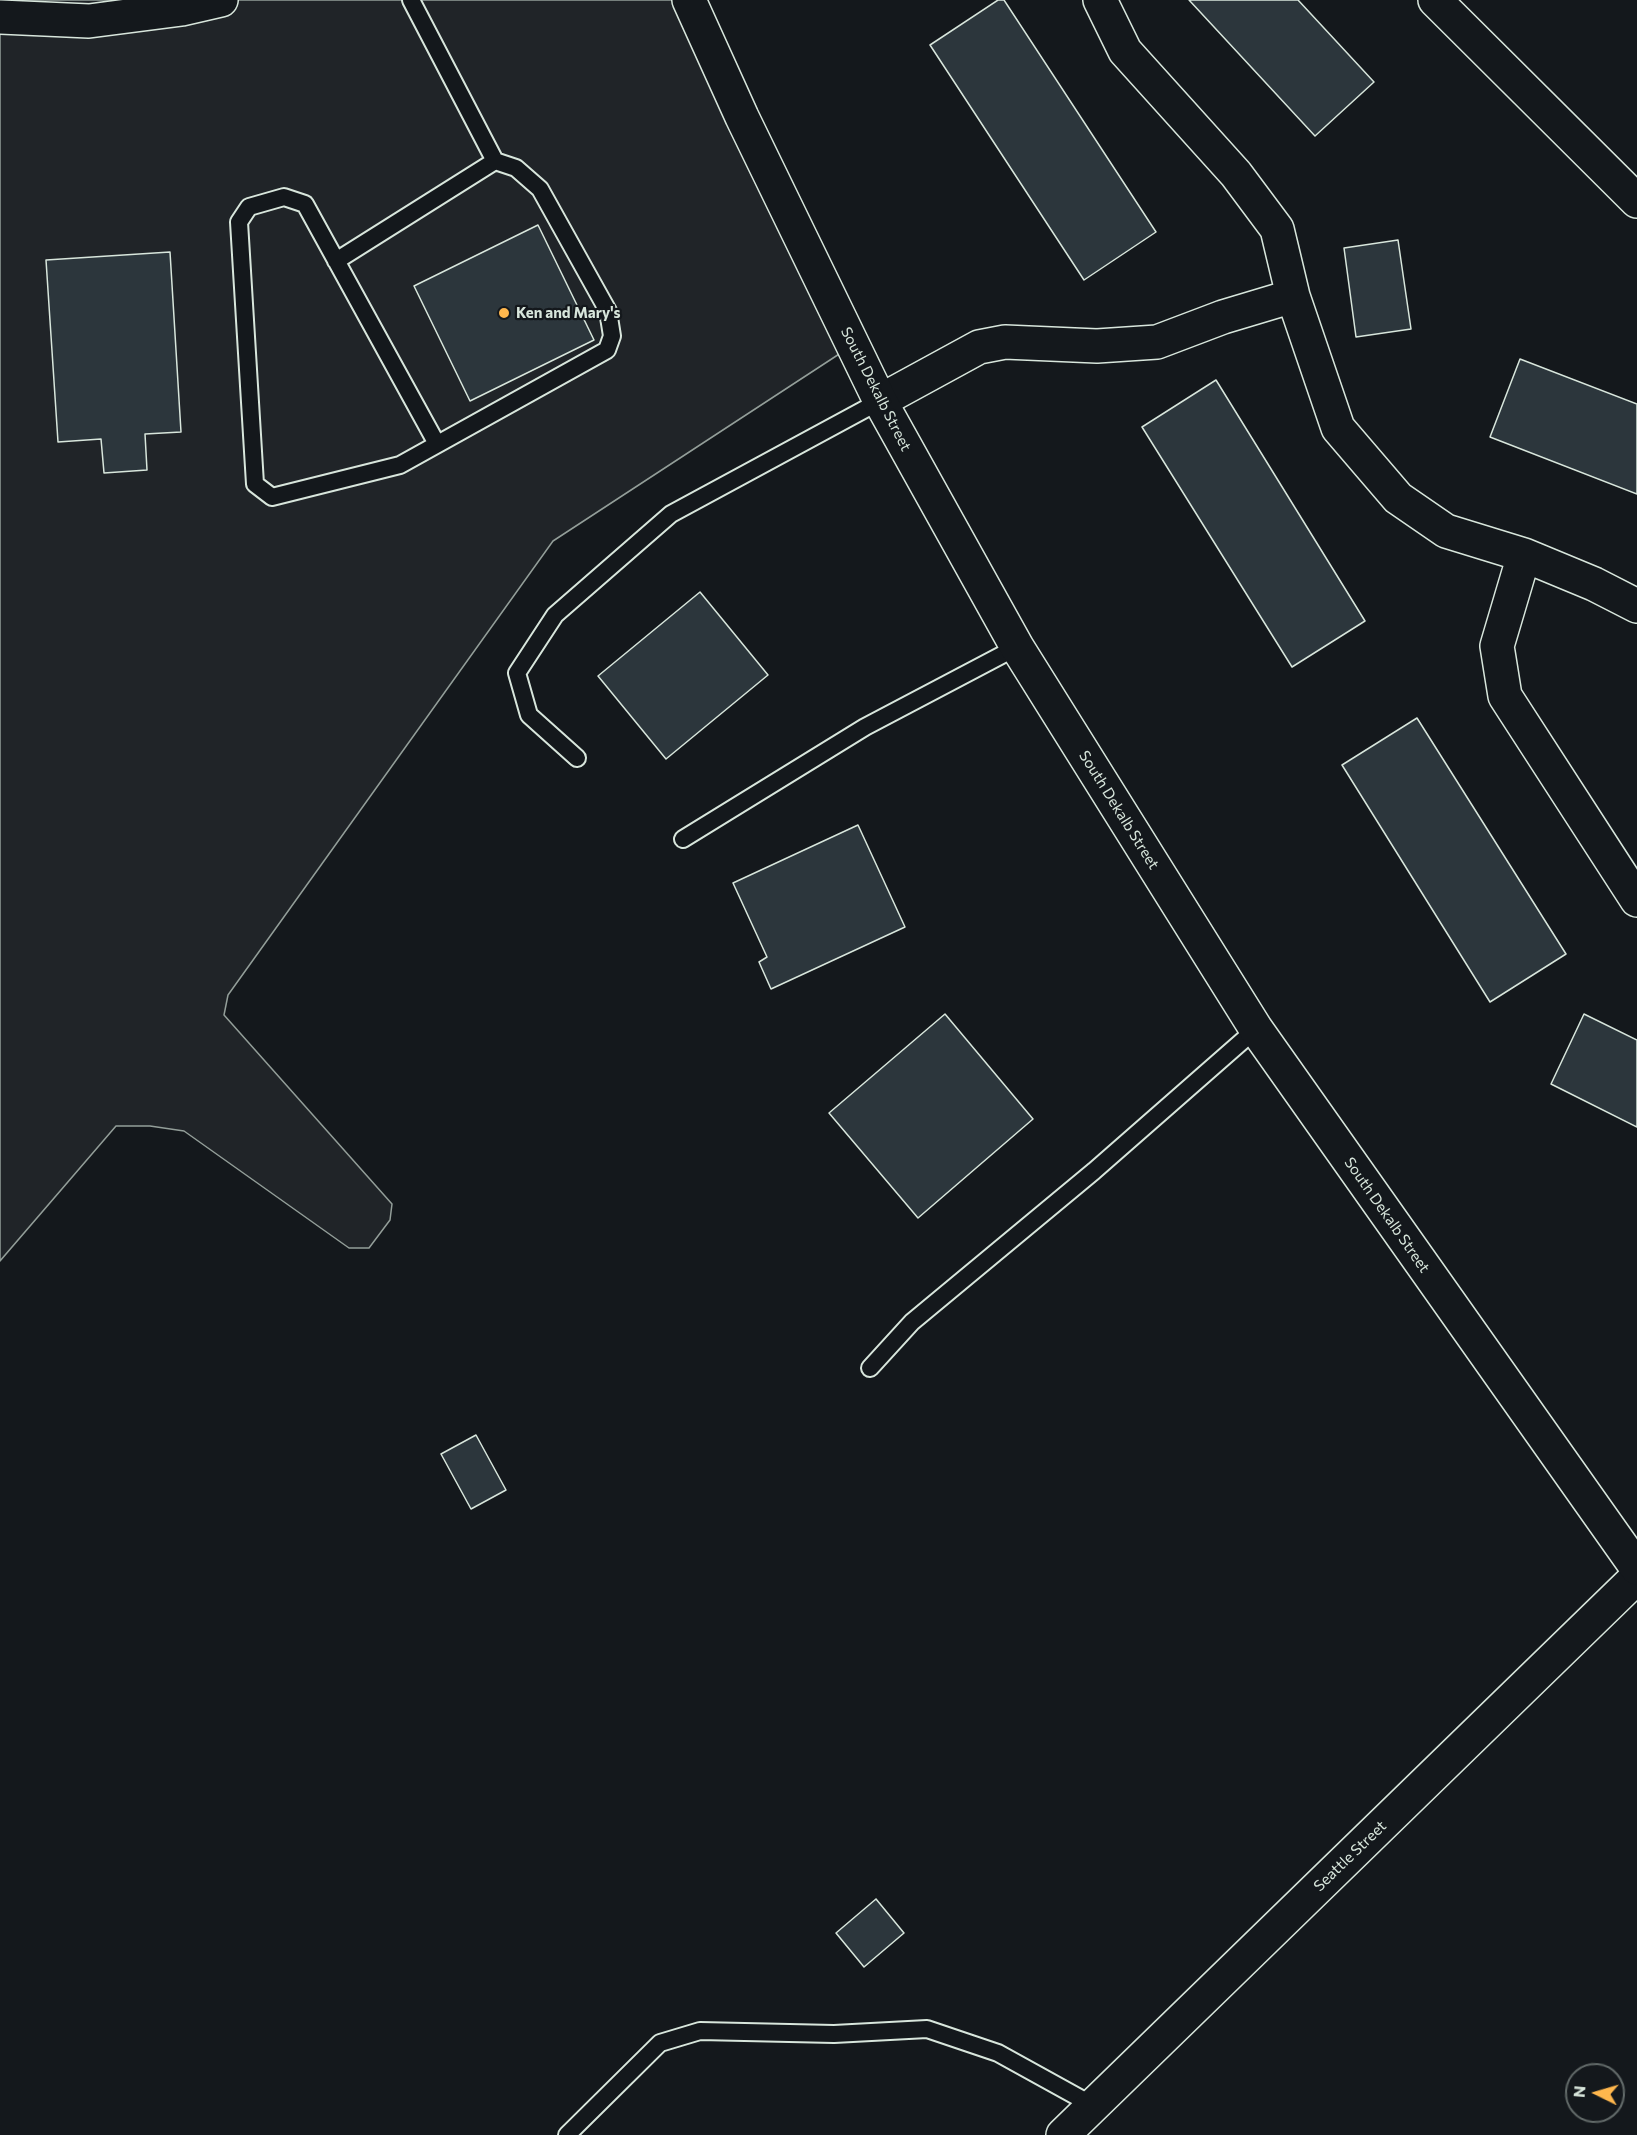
<!DOCTYPE html>
<html>
<head>
<meta charset="utf-8">
<style>
	body { margin:0 }
	#map { position:relative; width:1637px; height:2135px; overflow:hidden; background:#14181c; font-family:Commissioner,sans-serif }
	canvas { display:block }
	.north { position:absolute; left:1565px; top:2063px; width:60px; height:60px; box-sizing:border-box; background:#14181c; border:2px solid #626a69; border-radius:50%; rotate:275deg; font-size:16px; font-weight:700; line-height:24px; text-align:center; color:#d8e6dc }
	.north::after { content:''; display:block; margin:auto; width:21px; height:27px; background:#ffb74d; clip-path:polygon(50% 0,100% 100%,50% 72%,0 100%) }
</style>
</head>
<body>
<div id="map">
<canvas width="1637" height="2135"></canvas>
<div class="north">N</div>
</div>
<script>
const context = document.querySelector('canvas').getContext('2d');
context.lineJoin = 'round';
function fillPath(path, color) { context.fillStyle = color; context.fill(path, 'evenodd'); }
const poly = rows => new Path2D(rows.map(r => 'M' + r).join(''));
function stroke(path, color, width, dash) { context.strokeStyle = color; context.lineWidth = width; context.lineCap = dash ? 'butt' : 'round'; context.setLineDash(dash || []); context.stroke(path); }
function label(font, color, halo, rows, align = 'center') {
  context.font = font + ' Commissioner,sans-serif'; context.lineWidth = 4.5; context.setLineDash([]); context.textBaseline = 'middle'; context.strokeStyle = halo; context.fillStyle = color; for (const [text, x, y, turn = 0] of rows) {
    context.save(); context.translate(x, y); context.rotate((+turn || 0) * Math.PI / 180); context.textAlign = isNaN(turn) ? turn : align; if (halo) context.strokeText(text, 0, 0); context.fillText(text, 0, 0); context.restore();
  }
}
const green = poly([
	[0,0,689,0,853,345,553,541,228,995,224,1015,392,1204,390,1220,369,1248,349,1248,184,1131,150,1126,116,1126,0,1261,0,0]
]);
const building = poly([
	[998,0,1004,0,1156,232,1084,280,930,45,998,0],
	[1189,0,1298,0,1374,82,1315,136,1189,0],
	[538,225,594,340,470,401,414,286,538,225],
	[1398,240,1411,329,1356,337,1344,248,1398,240],
	[170,252,181,432,145,434,147,470,104,473,101,439,58,442,46,260,170,252],
	[1520,359,1637,404,1637,494,1490,437,1520,359],
	[1216,380,1365,621,1292,667,1142,427,1216,380],
	[700,592,768,675,666,759,598,676,700,592],
	[1417,718,1566,954,1490,1002,1342,765,1417,718],
	[858,825,905,927,771,989,759,962,767,957,733,883,858,825],
	[945,1014,1033,1119,918,1218,829,1113,945,1014],
	[1584,1014,1637,1040,1637,1127,1551,1084,1584,1014],
	[476,1435,506,1490,471,1509,441,1454,476,1435],
	[876,1899,904,1933,864,1967,836,1933,876,1899]
]);
const lane = poly([
	[411,0,495,161,516,168,540,189,608,311,612,336,607,350,400,465,272,497,255,484,239,222,249,207,284,197,305,204,437,444],
	[336,261,495,161],
	[577,758,529,715,517,673,555,615,671,514,880,401],
	[683,839,865,727,1017,647],
	[870,1368,912,1322,1094,1171,1256,1029],
	[567,2135,660,2043,700,2031,834,2034,927,2029,998,2053,1094,2106]
]);
const street = poly([
	[1100,0,1125,51,1236,174,1277,229,1293,296,1338,428,1398,498,1446,531,1524,555,1594,584,1637,606],
	[1435,0,1637,201],
	[0,17,89,21,182,9,221,0],
	[880,401,979,347,1005,342,1097,346,1157,342,1223,317,1293,296],
	[1524,555,1497,646,1505,696,1637,900],
	[1063,2135,1637,1577]
]);
const secondary = poly([
	[689,0,742,117,880,401,1017,647,1256,1029,1637,1568]
]);
const markers = [
	[504,313,6,"#ffb74d"]
];
const poiNames = [
	["Ken and Mary's",516,313]
];
const streetNames = [
	["South Dekalb Street",876,389,63],
	["South Dekalb Street",1119,810,58],
	["South Dekalb Street",1387,1215,55],
	["Seattle Street",1350,1856,-44]
];
fillPath(green, '#202428');
stroke(green, '#939e99', 1.5);
fillPath(building, '#2c363c');
stroke(building, '#d8e6dc', 1.5);
stroke(lane, '#d8e6dc', 20);
stroke(street, '#d8e6dc', 36);
stroke(secondary, '#d8e6dc', 36);
stroke(lane, '#14181c', 16);
stroke(street, '#14181c', 33);
stroke(secondary, '#14181c', 33);
for (const [x, y, r, color] of markers) { const dot = new Path2D(); dot.arc(x, y, r, 0, 2 * Math.PI); context.fillStyle = color; context.fill(dot); stroke(dot, '#14181c', 2); }
label('bold 15px', '#d8e6dc', '#14181c', poiNames, 'left');
label('15px', '#d8e6dc', '#14181c', streetNames);
</script>
</body>
</html>
